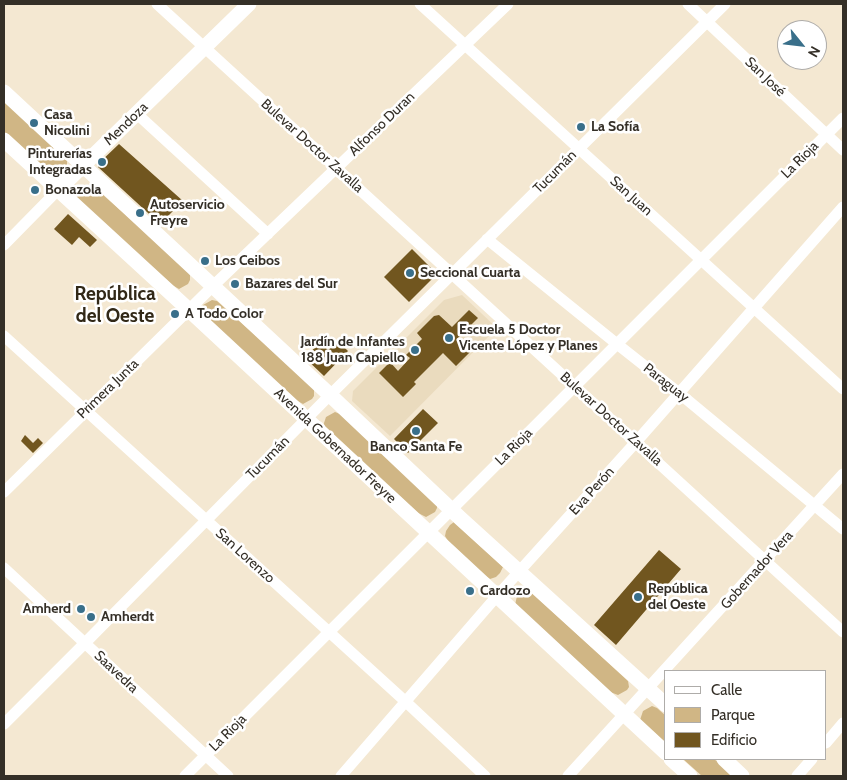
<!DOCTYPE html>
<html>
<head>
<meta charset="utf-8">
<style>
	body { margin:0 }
	#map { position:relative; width:847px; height:780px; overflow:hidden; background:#f4e8d2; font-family:Cabin,sans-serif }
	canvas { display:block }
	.frame { position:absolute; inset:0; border:5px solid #342f27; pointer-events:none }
	.legend { position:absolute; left:664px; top:670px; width:162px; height:90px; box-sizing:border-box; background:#fff; border:1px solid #aeaca9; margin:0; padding:6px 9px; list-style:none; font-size:15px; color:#342f27 }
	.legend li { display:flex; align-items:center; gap:10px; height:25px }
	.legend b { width:25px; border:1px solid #aeaca9 }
	.north { position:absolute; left:777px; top:20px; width:50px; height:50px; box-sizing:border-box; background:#fff; border:1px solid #aeaca9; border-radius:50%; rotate:119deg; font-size:14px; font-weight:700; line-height:20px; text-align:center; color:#342f27 }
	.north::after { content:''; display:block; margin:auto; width:18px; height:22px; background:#396f8a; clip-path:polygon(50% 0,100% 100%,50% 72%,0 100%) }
</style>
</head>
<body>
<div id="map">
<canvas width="847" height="780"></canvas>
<div class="frame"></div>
<ul class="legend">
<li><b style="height:6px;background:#fff"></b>Calle</li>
<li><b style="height:14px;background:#d0b685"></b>Parque</li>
<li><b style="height:14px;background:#71561f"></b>Edificio</li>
</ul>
<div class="north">N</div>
</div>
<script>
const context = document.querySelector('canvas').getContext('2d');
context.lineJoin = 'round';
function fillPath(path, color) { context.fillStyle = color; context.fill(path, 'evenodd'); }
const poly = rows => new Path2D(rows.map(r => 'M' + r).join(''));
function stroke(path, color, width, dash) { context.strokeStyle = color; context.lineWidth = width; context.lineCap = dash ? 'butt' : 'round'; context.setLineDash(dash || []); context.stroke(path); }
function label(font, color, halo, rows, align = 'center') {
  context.font = font + ' Cabin,sans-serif'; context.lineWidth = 5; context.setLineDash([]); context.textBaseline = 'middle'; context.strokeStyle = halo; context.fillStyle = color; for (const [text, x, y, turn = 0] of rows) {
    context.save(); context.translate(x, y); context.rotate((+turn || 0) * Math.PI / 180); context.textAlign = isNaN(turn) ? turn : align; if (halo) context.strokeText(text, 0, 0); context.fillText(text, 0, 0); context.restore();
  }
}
const built = poly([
	[462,295,497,328,390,436,352,401,353,391,444,300]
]);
const green = poly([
	[4,101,63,156,67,161,67,166,60,175,55,177,49,175,4,132],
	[88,185,93,186,187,269,190,275,190,280,188,284,179,289,172,285,76,198,79,189],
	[212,300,217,301,311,385,314,390,314,396,312,399,303,404,296,400,200,313,203,305],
	[335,412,340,414,437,502,437,508,435,512,426,517,418,513,323,426,326,417],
	[454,522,503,567,500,573,496,577,490,579,484,575,448,541,445,536,446,531,450,525],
	[526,591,531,592,628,681,629,687,627,690,618,695,610,692,515,605,517,596],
	[652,706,657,708,666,716,666,743,640,720,643,711],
	[683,759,714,759,734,776,702,776]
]);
const building = poly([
	[119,144,183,201,160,224,98,167,98,164],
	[68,214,97,240,90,247,79,237,72,245,54,229],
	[412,249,433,270,433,278,409,302,384,277],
	[469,310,478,318,458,338,471,351,456,366,443,353,414,382,416,384,403,397,379,373,390,362,398,371,410,358,406,355,422,339,417,333,434,316,439,315,452,327],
	[338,341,348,351,324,376,305,358,320,342,328,350],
	[423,409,438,423,408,453,394,439],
	[25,435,33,443,38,438,43,443,33,453,21,441],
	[659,550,681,569,616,645,594,625]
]);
const street = poly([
	[157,4,843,632],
	[420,4,843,389],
	[688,4,843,150],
	[136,113,268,234],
	[487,239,617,344,679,393,843,529],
	[4,245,57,191],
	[4,336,406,702,485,776],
	[4,492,213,286,508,4],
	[4,568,228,776],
	[4,724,85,643,330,395,725,4],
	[826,743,843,723],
	[185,776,843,118],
	[341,776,497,596,636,442,843,207],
	[568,776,843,474],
	[797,776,812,759]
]);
const secondary = poly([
	[4,92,330,395,460,518,666,705],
	[4,140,189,310,666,753],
	[57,191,249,4],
	[671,759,690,776],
	[724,759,742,776]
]);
const markers = [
	[34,123,5,"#396f8a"],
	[581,127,5,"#396f8a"],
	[102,162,5,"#396f8a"],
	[35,190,5,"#396f8a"],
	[140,213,5,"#396f8a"],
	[205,261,5,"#396f8a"],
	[410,273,5,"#396f8a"],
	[235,284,5,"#396f8a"],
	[175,314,5,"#396f8a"],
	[449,338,5,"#396f8a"],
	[415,350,5,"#396f8a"],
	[416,431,5,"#396f8a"],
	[470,591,5,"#396f8a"],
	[638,597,5,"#396f8a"],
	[81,609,5,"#396f8a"],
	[91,617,5,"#396f8a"]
];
const streetNames = [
	["San José",765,77,44],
	["Mendoza",126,124,-44],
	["Alfonso Duran",382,124,-44],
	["Bulevar Doctor Zavalla",312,146,42],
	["La Rioja",800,160,-45],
	["Tucumán",555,172,-45],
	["San Juan",631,196,42],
	["Paraguay",666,383,38],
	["Primera Junta",108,389,-44],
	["Bulevar Doctor Zavalla",611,419,42],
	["Avenida Gobernador Freyre",335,446,43],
	["La Rioja",514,447,-45],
	["Tucumán",268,458,-45],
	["Eva Perón",592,491,-48],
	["San Lorenzo",245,556,42],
	["Gobernador Vera",757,570,-48],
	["Saavedra",116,672,43],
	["La Rioja",228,733,-45]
];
const poiNames = [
	["Casa",44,115],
	["Nicolini",44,131],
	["La Sofía",591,127],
	["Pinturerías",92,154,"right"],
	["Integradas",92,170,"right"],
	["Bonazola",45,190],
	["Autoservicio",150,205],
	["Freyre",150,221],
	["Los Ceibos",215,261],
	["Seccional Cuarta",420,273],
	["Bazares del Sur",245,284],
	["A Todo Color",185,314],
	["Escuela 5 Doctor",459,330],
	["Vicente López y Planes",459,346],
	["Jardín de Infantes",405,342,"right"],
	["188 Juan Capiello",405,358,"right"],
	["Banco Santa Fe",416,447,"center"],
	["República",648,589],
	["del Oeste",648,605],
	["Cardozo",480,591],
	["Amherd",71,609,"right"],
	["Amherdt",101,617]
];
const districtNames = [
	["República",115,294],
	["del Oeste",115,316]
];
fillPath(built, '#eadbbe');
fillPath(green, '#d0b685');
fillPath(building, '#71561f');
stroke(street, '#fff', 11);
stroke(secondary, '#fff', 15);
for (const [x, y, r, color] of markers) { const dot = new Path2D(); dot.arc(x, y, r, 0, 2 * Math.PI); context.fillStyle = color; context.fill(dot); stroke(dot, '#fff', 2); }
label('14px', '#342f27', '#fff', streetNames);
label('bold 14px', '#342f27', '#fff', poiNames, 'left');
label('bold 19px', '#312817', '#fff', districtNames);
</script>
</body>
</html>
